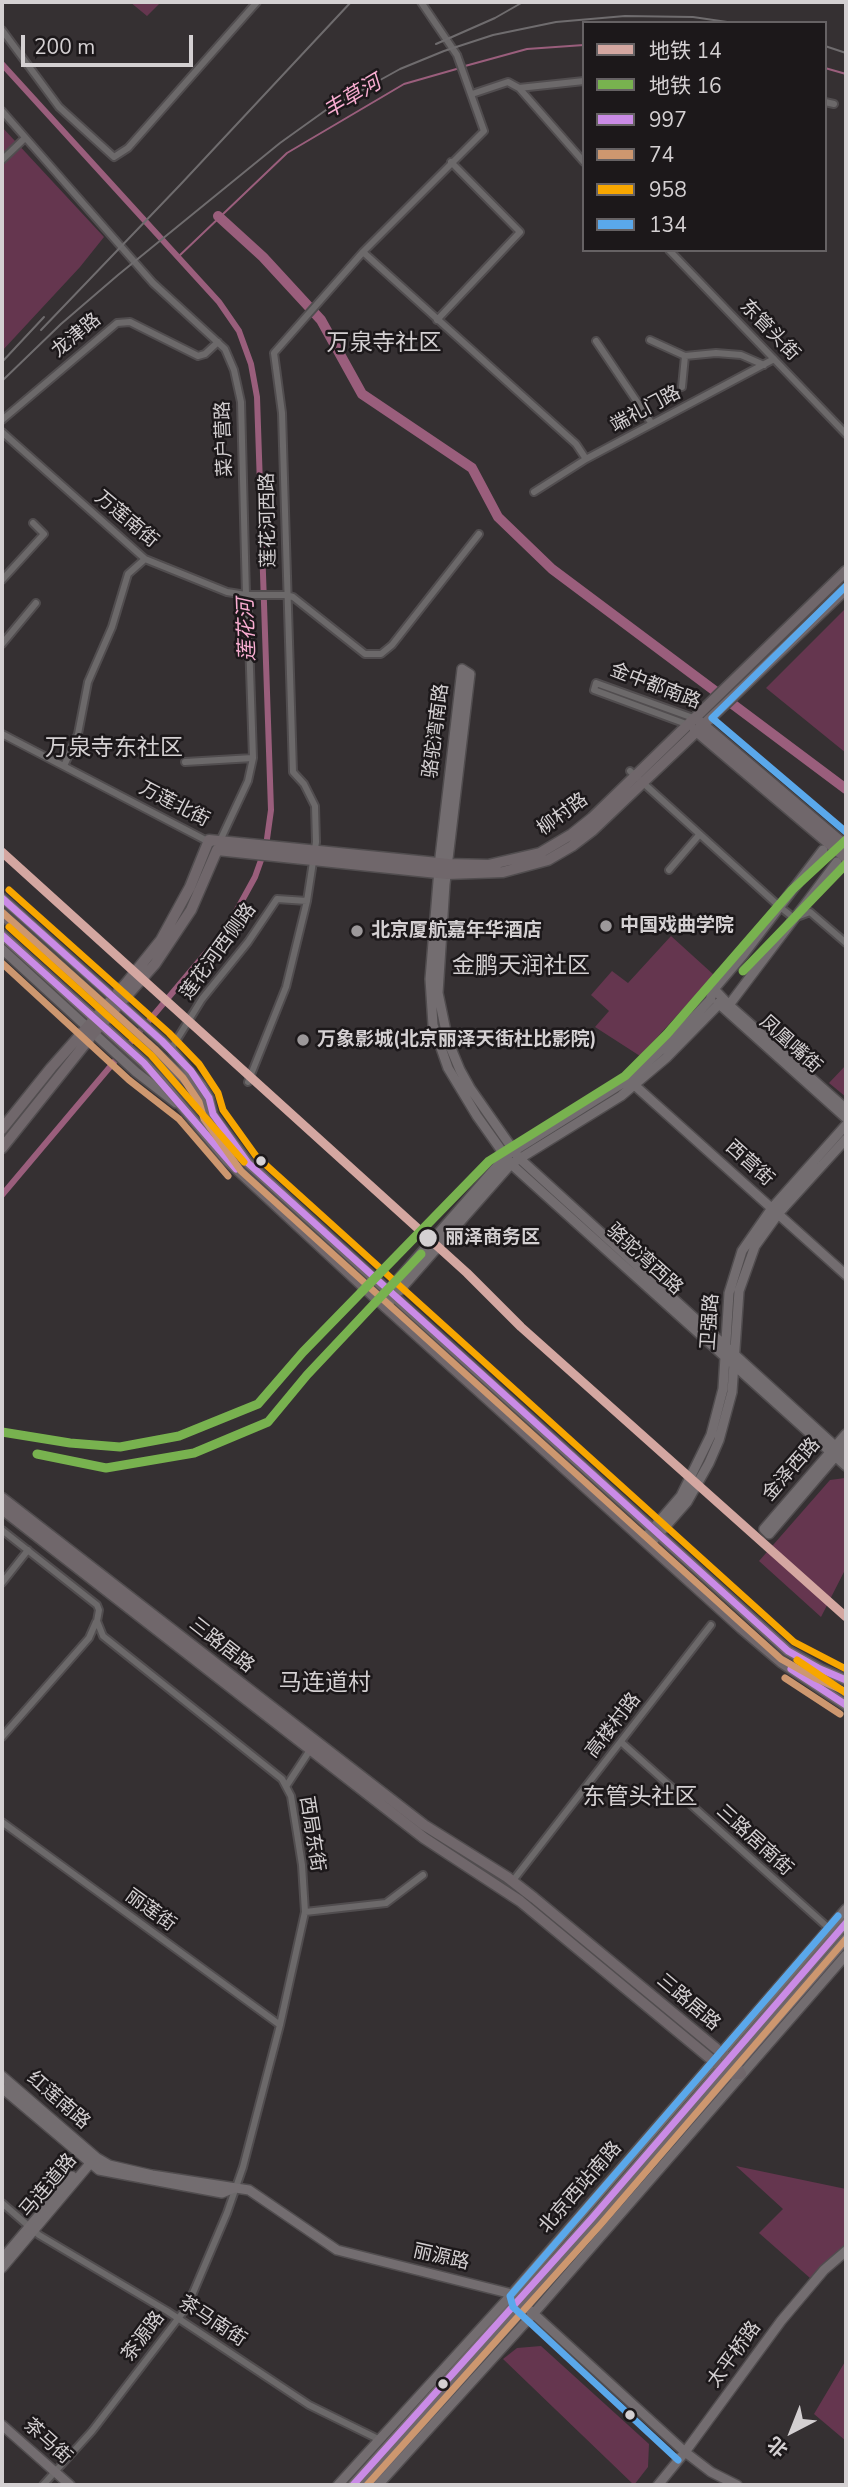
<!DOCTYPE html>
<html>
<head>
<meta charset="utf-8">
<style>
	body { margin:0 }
	#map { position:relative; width:848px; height:2487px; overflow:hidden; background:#353032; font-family:"Nunito Sans","Noto Sans SC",sans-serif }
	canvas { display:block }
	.frame { position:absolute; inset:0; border:4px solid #d4d0d2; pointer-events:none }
	.legend { position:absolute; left:582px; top:21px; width:245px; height:231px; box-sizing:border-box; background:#1c181a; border:2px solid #666264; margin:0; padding:9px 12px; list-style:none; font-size:21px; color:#d4d0d2 }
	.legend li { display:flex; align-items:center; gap:14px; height:35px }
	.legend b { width:35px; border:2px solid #666264 }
	.north { position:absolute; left:757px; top:2396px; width:70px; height:70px; -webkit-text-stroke:5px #1c181a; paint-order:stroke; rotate:222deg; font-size:19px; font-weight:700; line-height:28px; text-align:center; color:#d4d0d2 }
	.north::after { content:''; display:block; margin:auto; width:24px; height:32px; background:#d4d0d2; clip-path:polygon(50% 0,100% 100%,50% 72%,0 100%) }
	.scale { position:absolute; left:21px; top:35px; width:172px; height:32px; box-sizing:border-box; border:4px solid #d4d0d2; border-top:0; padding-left:9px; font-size:21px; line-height:24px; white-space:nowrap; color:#d4d0d2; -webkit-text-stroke:5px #1c181a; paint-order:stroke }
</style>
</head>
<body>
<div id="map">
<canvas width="848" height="2487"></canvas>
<div class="frame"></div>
<ul class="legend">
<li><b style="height:9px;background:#d4a7a1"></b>地铁 14</li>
<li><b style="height:9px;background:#78b24f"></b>地铁 16</li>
<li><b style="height:9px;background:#ca8be6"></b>997</li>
<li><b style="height:9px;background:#cd976f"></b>74</li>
<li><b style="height:9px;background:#f7a600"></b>958</li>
<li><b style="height:9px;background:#5aa8eb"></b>134</li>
</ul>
<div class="north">北</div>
<div class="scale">200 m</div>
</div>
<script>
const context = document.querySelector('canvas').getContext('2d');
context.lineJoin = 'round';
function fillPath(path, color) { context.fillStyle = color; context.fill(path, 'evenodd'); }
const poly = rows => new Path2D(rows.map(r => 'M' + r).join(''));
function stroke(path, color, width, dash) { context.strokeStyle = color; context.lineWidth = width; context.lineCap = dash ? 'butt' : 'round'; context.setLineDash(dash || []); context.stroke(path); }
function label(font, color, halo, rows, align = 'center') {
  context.font = font + ' "Nunito Sans","Noto Sans SC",sans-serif'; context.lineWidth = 5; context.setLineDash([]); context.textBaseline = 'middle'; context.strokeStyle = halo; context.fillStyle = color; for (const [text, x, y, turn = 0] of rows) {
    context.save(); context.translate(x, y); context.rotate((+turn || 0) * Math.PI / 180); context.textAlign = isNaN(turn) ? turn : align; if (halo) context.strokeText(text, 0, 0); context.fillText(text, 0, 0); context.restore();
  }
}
const green = poly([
	[130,2,161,2,147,16],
	[2,127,104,237,80,267,2,351],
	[846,608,846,753,766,688],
	[671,936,714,975,640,1056,595,1027,609,1011,591,995,612,971,628,983],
	[846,1065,846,1097,829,1083],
	[845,1478,846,1568,821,1617,759,1561,830,1480],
	[736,2166,846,2189,846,2244,810,2278,759,2233,783,2209],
	[541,2346,649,2444,648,2467,634,2485,503,2359,517,2348],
	[846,2360,846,2441,814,2414]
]);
const stream = poly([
	[465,66,527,49,584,45],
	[825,68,846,74],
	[178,257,287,153,404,84,460,68]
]);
const canal = poly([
	[2,64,219,302,239,331,251,364,257,397,271,810,266,846,255,877,227,928,2,1195]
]);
const river = poly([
	[218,216,263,257,321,320,362,394,472,468,498,517,552,569,846,789]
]);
const street = poly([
	[2,30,59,107,114,157,128,148,257,2],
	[519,88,584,162],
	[472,94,508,82,519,88,584,81],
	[825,102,834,104],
	[2,111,153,283,225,349,234,370,241,402,246,595,248,610,253,758,248,781,219,843],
	[2,160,25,138],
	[669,250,846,434],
	[363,252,576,444,586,459],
	[437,320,520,232,451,162],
	[650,340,685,356,716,353,741,355,764,365],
	[596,341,652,424],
	[682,387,685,356],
	[2,420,117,323,130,322,198,356,205,354,218,342],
	[2,432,145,559,227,592,246,595,286,595,293,597,365,654,381,654,392,645,479,534],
	[534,492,586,459,774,359],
	[2,580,44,534,33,523],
	[2,644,36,603],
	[689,725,594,690,596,683,696,719],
	[2,734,211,843],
	[185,762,253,758],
	[64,766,78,734,88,682,112,627,128,574,145,559],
	[630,771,780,907,794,918,810,912,846,943],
	[669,870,699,835],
	[171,1049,202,999,248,942,277,899,307,901],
	[248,1082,286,987,307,901,316,842,315,806,304,784,293,772,282,413,274,353,363,252,484,131,457,55,421,2],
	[2,1530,97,1605,99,1610,97,1621,103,1636,282,1779,291,1796,295,1821,302,1865,305,1912,280,2025,243,2167,227,2213,187,2307,92,2431,43,2485],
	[2,1583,28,1550],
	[2,1737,89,1638,96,1622],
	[621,1742,832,1931],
	[287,1785,310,1750],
	[2,1822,280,2025],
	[515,1878,711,1625],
	[305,1912,386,1903,423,1875],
	[2,2203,39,2235,167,2311,309,2405,378,2439]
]);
const secondary = poly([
	[462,669,440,857,430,979,433,1025,448,1068,477,1116,511,1164,846,1466],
	[462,669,470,674,445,884,438,993,448,1041,460,1070,470,1088,519,1158,846,1456],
	[2,898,171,1049,202,1086,209,1098,213,1114],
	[2,949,136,1072,176,1103],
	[714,989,729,1005,846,1109],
	[718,1003,846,1118],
	[631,1082,846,1275],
	[379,1301,506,1156,623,1083,669,1043,710,1000,714,989,743,955,823,850],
	[385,1307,511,1164,621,1096,666,1058,719,1004,729,1005,837,862],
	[846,1434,764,1529,769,1534,846,1444],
	[644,1539,681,1496,711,1435,723,1389,729,1293,742,1251,772,1208,846,1125],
	[650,1544,687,1502,709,1463,719,1440,732,1392,739,1291,755,1246,778,1214,846,1139],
	[2,2076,97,2158,109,2165,152,2175,249,2190,337,2250,512,2294,685,2452,711,2472,737,2485],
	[2,2088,99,2170,222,2193,234,2188],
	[2,2259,72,2176],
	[2,2268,93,2160],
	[2,2425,70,2485],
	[338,2485,512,2294,846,1909],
	[378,2485,534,2313,846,1955],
	[658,2485,685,2452,781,2321,824,2270,846,2251]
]);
const primary = poly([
	[700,722,846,846],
	[695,730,846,858],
	[2,914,189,1083,248,1163,388,1291,788,1651,820,1669,846,1680],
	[2,935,144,1063,161,1081,227,1160,379,1301,741,1628,781,1662,846,1705],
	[2,1129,51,1068,128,981,161,940,190,887,209,840,448,864,488,865,540,853,572,834,592,818,846,571],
	[2,1148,93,1034,155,964,191,910,217,850,447,874,503,872,548,860,572,846,593,830,846,589],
	[2,1498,424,1825,507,1877,534,1898,736,2065,741,2074,729,2074,520,1901,424,1838,2,1509],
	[353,2485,593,2217,846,1923],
	[366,2485,596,2227,846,1939]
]);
const rail = poly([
	[436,44,495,18,523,2],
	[825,46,846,53],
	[41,330,180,185,351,2],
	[2,362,44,317],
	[2,381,61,324,118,275,280,143,326,110,400,69,444,51,493,35,556,22,625,16,693,17,734,23]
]);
const bus1 = poly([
	[2,898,162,1041,191,1071,209,1098,213,1114,248,1163,788,1651,820,1669,846,1680],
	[2,935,144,1063,236,1169],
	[791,1669,846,1705],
	[353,2485,593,2217,846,1923]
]);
const bus2 = poly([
	[2,912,155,1049,183,1078,199,1102,204,1119,241,1171,781,1659,815,1678,842,1690],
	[2,963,129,1080,179,1119,228,1176],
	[785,1678,840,1714],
	[367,2485,601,2224,846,1939]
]);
const bus3 = poly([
	[9,890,169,1033,199,1064,218,1093,223,1110,256,1156,794,1642,846,1669],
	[9,927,151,1055,244,1162],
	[797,1660,846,1693]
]);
const bus4 = poly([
	[846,586,712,718,846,832],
	[678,2460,513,2307,510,2296,838,1916]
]);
const metro1 = poly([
	[2,852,467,1273,521,1327,846,1617]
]);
const metro2 = poly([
	[743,971,846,864],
	[2,1432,70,1443,120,1447,179,1436,258,1404,303,1352,489,1161,625,1076,667,1034,792,890,846,840],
	[37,1454,106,1468,194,1453,268,1422,307,1375,421,1254]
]);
const markers = [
	[606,926,7,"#9c989a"],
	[357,931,7,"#9c989a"],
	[303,1040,7,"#9c989a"],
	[261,1161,6,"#d4d0d2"],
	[428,1238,10,"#d4d0d2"],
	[443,2384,6,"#d4d0d2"],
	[630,2415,6,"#d4d0d2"]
];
const streetNames = [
	["东管头街",769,331,46],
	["龙津路",77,336,-40],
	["端礼门路",646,410,-28],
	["菜户营路",225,439,-92],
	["万莲南街",126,520,40],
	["莲花河西路",269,520,-91],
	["金中都南路",655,687,21],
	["骆驼湾南路",437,731,-83],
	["万莲北街",174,805,27],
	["柳村路",563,815,-36],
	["莲花河西侧路",219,952,-54],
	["凤凰嘴街",790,1045,42],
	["西营街",749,1164,42],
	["骆驼湾西路",644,1260,42],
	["卫强路",711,1322,-86],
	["金泽西路",792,1470,-49],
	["三路居路",221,1646,38],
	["高楼村路",614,1726,-52],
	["西局东街",311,1834,81],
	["三路居南街",754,1841,42],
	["丽莲街",150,1911,36],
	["三路居路",688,2003,40],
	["红莲南路",58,2101,41],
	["马连道路",49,2186,-50],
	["北京西站南路",581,2188,-49],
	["丽源路",441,2258,13],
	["茶马南街",212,2322,33],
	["茶源路",144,2337,-53],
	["太平桥路",735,2355,-54],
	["茶马街",47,2442,42]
];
const poiNames = [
	["中国戏曲学院",620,926],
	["北京厦航嘉年华酒店",371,931],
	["万象影城(北京丽泽天街杜比影院)",317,1040]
];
const stopNames = [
	["丽泽商务区",445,1238]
];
const waterNames = [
	["丰草河",353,98,-31],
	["莲花河",248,630,-92]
];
const quarterNames = [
	["万泉寺社区",384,344],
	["万泉寺东社区",114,749],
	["金鹏天润社区",521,967],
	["马连道村",325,1684],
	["东管头社区",640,1798]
];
fillPath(green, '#65364f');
stroke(stream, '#9a5e7c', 2);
stroke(canal, '#9a5e7c', 6);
stroke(river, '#9a5e7c', 10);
stroke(street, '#514d4f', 10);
stroke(secondary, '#514d4f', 12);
stroke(primary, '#514d4f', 13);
stroke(street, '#6c696a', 6);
stroke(secondary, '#736d70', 9);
stroke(primary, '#70676b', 10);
stroke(rail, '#6f6c6e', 2);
stroke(bus1, '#ca8be6', 7);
stroke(bus2, '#cd976f', 7);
stroke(bus3, '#f7a600', 7);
stroke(bus4, '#5aa8eb', 7);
stroke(metro1, '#d4a7a1', 9);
stroke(metro2, '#78b24f', 9);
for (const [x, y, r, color] of markers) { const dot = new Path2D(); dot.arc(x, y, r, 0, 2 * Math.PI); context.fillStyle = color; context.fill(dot); stroke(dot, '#1c181a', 2.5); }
label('19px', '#d4d0d2', '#1c181a', streetNames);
label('bold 19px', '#d4d0d2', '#1c181a', poiNames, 'left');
label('bold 19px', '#d4d0d2', '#1c181a', stopNames, 'left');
label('italic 21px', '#f9add1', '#1c181a', waterNames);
label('23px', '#d4d0d2', '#1c181a', quarterNames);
</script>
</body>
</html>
